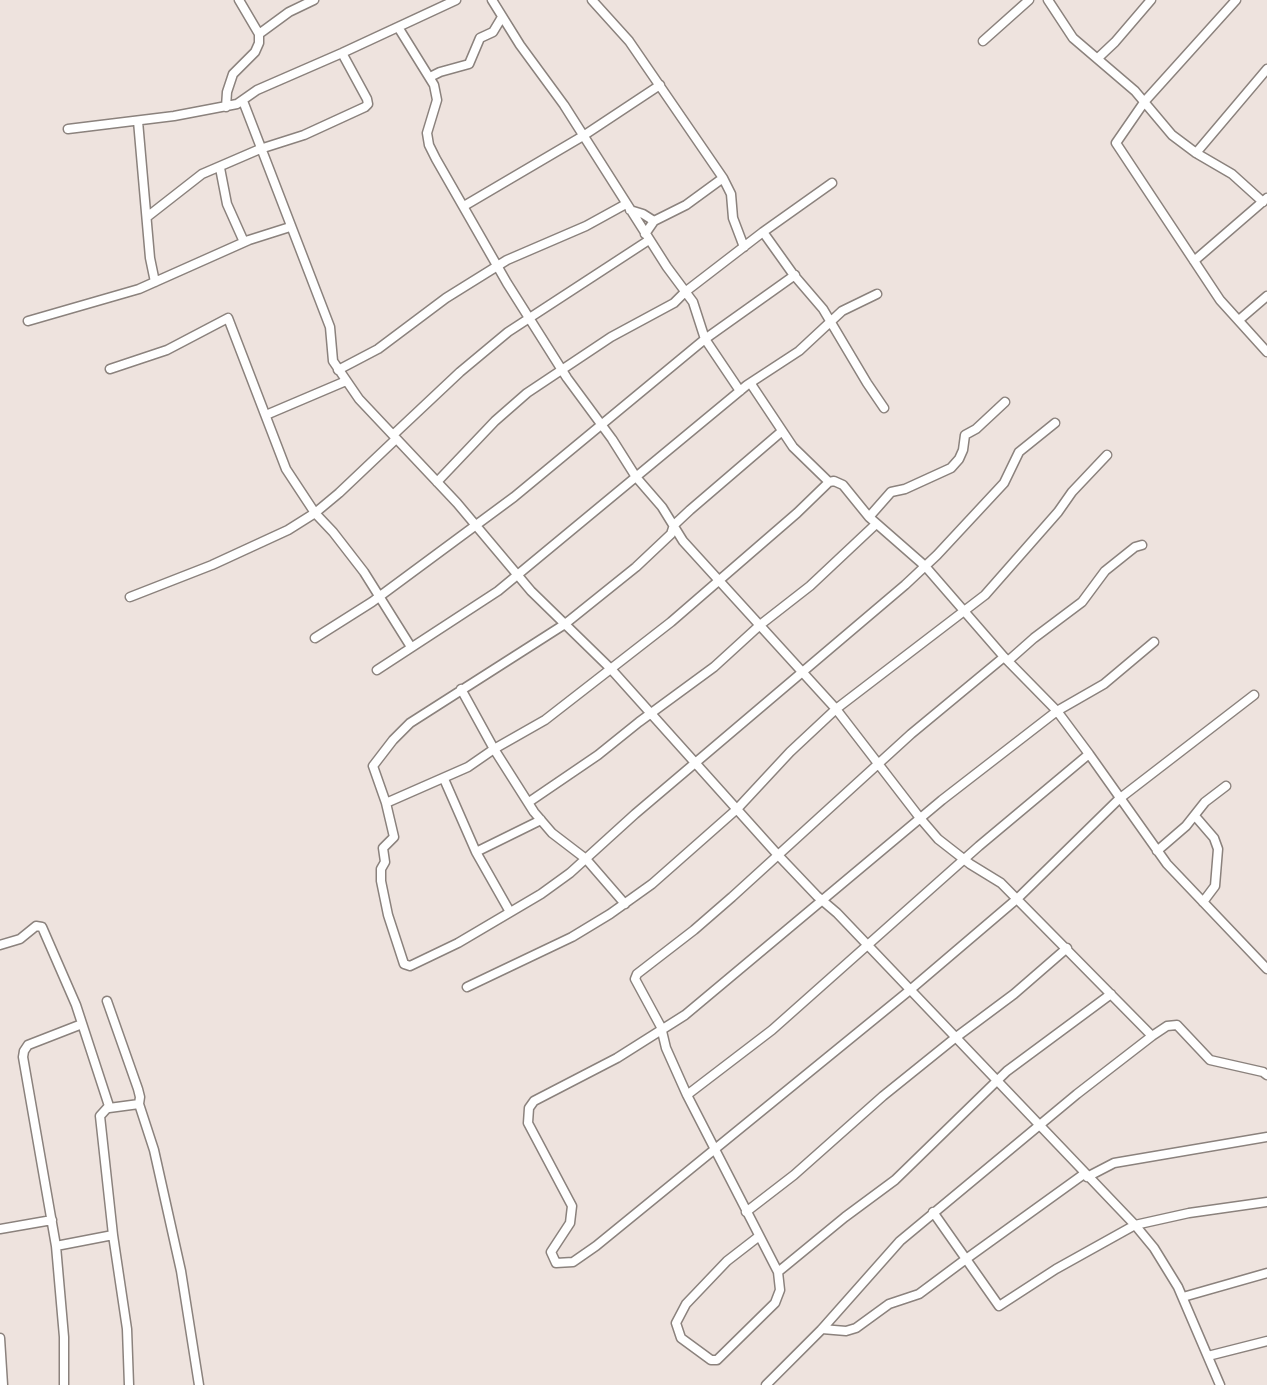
<!DOCTYPE html>
<html>
<head>
<meta charset="utf-8">
<style>
	body { margin:0 }
	canvas { display:block; background:#eee3de }
</style>
</head>
<body>
<canvas width="1267" height="1385"></canvas>
<script>
const context = document.querySelector('canvas').getContext('2d');
context.lineJoin = 'round';
const poly = rows => new Path2D(rows.map(r => 'M' + r).join(''));
function stroke(path, color, width, dash) { context.strokeStyle = color; context.lineWidth = width; context.lineCap = dash ? 'butt' : 'round'; context.setLineDash(dash || []); context.stroke(path); }
const minor = poly([
	[492,0,520,45,564,105,667,267,693,302,705,339,740,391],
	[592,0,629,41,723,178,731,194,733,218,744,247],
	[1048,0,1073,38,1135,91,1172,135,1196,153,1232,174,1263,202],
	[1236,0,1145,101,1116,143,1220,300,1267,352],
	[398,27,434,85,437,100,427,133,429,145,436,159,507,283,567,378,612,439,636,477,662,507,683,541,836,709,920,818,938,839,970,864,1001,883,1152,1036,1077,1094,900,1241,822,1329,766,1385],
	[259,34,289,12,314,0],
	[983,41,1029,0],
	[1098,58,1115,42,1151,0],
	[430,77,440,72,469,64,480,38,493,32,502,17],
	[243,101,330,327,333,361,359,399,457,503,531,591,611,669,777,854,817,896,837,913,1135,1225,1154,1248,1178,1287,1220,1385],
	[226,107,227,92,233,74,255,52,259,43,259,34,239,0],
	[138,121,150,258,155,282],
	[68,129,174,116,237,104,257,90,342,53,456,0],
	[1196,153,1267,69],
	[220,168,227,204,244,242],
	[464,206,583,136,660,85],
	[630,210,643,214,654,221],
	[147,217,202,174,260,149,304,135,365,107,368,104,367,99,342,53],
	[763,232,793,274,823,309,867,383,884,408],
	[645,234,654,221,686,205,723,178],
	[1194,261,1267,198],
	[1239,320,1267,296],
	[28,321,139,289,249,240,290,227],
	[110,369,167,350,228,318,286,469,315,513,333,532,364,572,411,647],
	[338,370,378,349,446,298,507,260,586,226,626,204],
	[266,415,346,381],
	[781,432,690,510,674,525,671,534,636,567,565,624,410,723,393,740,373,766,386,803,468,767,494,749,545,720,671,622,797,513,829,482],
	[393,435,460,372,508,332,649,240],
	[437,482,495,421,527,393,611,337,674,303,685,292,763,232,832,183],
	[869,517,891,492,905,489,951,468,959,459,963,450,965,435,976,429,1005,402],
	[130,597,212,565,288,530,315,513,339,493,396,439],
	[315,638,372,602,514,497,705,339,795,275],
	[1154,642,1104,684,1057,711,942,800,685,1015,617,1058,534,1101,529,1108,528,1123,572,1206,570,1223,551,1252,556,1263,573,1262,596,1246,910,990,1018,898,1119,799,1254,695],
	[1004,657,911,734,732,897,694,930,637,974,635,979,661,1027,666,1048,687,1095,778,1272,845,1217,895,1180,1007,1071,1111,994],
	[1008,661,1034,638,1082,602,1105,571,1135,547,1142,545],
	[377,670,498,591,747,385,799,351,842,311,877,294],
	[461,689,494,749,534,812,552,833,586,859,625,904],
	[1089,754,1167,864,1267,969],
	[444,779,476,852,510,912],
	[529,802,598,755,639,722,714,667,760,625,810,586,876,524],
	[386,803,394,837,383,848,385,862,381,869,381,881,388,915,404,964,410,966,458,943,541,894,570,873,635,814,905,585,937,555,1004,483,1019,452,1055,423],
	[1195,816,1214,838,1218,849,1215,886,1203,902],
	[1157,851,1186,826,1205,802,1226,786],
	[476,852,541,820],
	[0,945,20,939,36,926,42,927,76,1005,109,1106,100,1116,113,1235],
	[467,987,572,937,610,914,652,884,737,809,790,752,836,709,985,595,1058,512,1072,492,1107,455],
	[107,1001,138,1089,140,1097,139,1104,154,1150,181,1271,199,1385],
	[1152,1036,1167,1026,1177,1025,1210,1060,1263,1072,1267,1075],
	[687,1095,772,1030,979,846,1089,754,1057,711,1004,657,925,566,869,517,843,485,834,481,829,482,793,447,751,384],
	[109,1108,139,1104],
	[1087,1177,1114,1163,1267,1137],
	[746,1212,794,1175,883,1096,955,1038,1014,994,1067,948],
	[933,1212,966,1259,1084,1174],
	[0,1229,52,1220],
	[758,1237,727,1261,686,1304,676,1323,681,1338,711,1360,717,1360,775,1303,780,1290,778,1272],
	[56,1246,113,1235,127,1329,129,1385],
	[1183,1297,1267,1273],
	[822,1329,846,1331,856,1328,889,1304,919,1294,966,1259,999,1306,1056,1269,1135,1225,1189,1213,1267,1202],
	[0,1338,3,1385],
	[1208,1356,1267,1341],
	[64,1385,64,1337,56,1246,23,1057,24,1051,28,1045,82,1024]
]);
stroke(minor, '#8b827d', 11);
stroke(minor, '#fff', 8);
</script>
</body>
</html>
